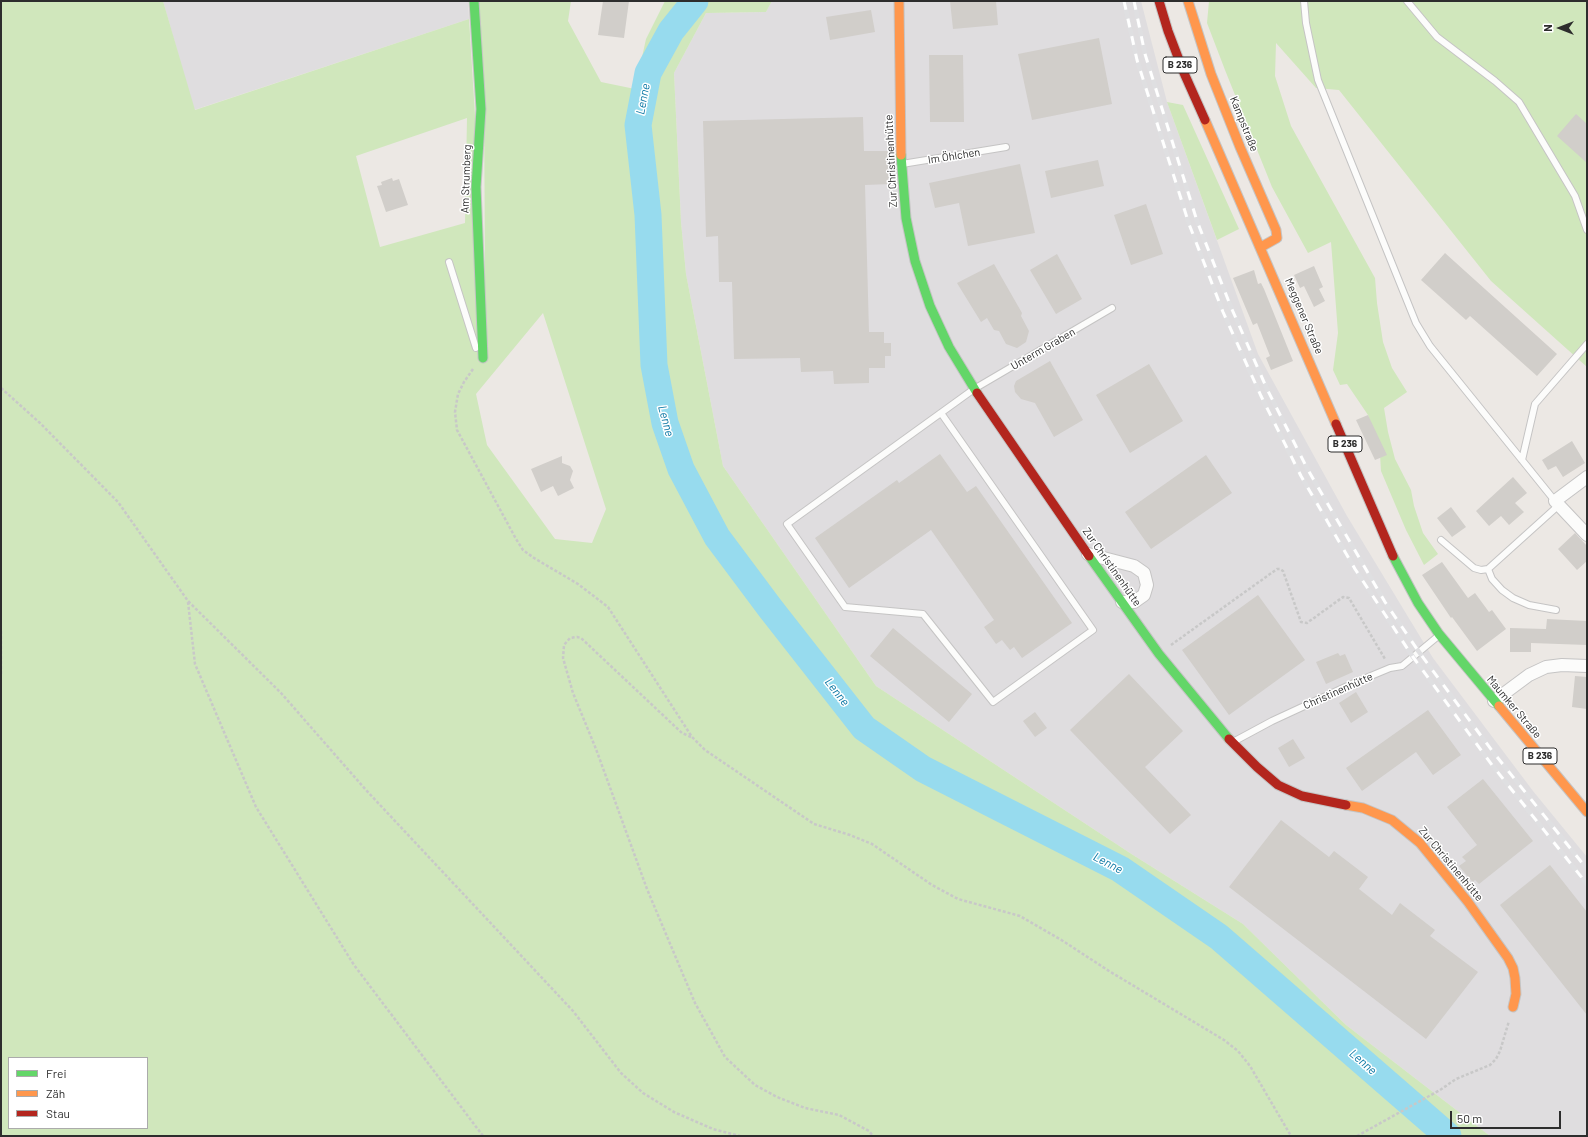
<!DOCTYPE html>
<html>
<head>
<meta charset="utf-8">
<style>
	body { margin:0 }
	#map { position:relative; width:1588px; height:1137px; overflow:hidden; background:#ece8e4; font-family:Barlow,sans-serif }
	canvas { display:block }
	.frame { position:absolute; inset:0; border:2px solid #2d2d2d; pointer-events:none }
	.legend { position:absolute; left:8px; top:1057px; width:140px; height:72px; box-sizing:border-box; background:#fff; border:1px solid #ababab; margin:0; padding:5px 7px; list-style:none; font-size:12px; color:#2d2d2d }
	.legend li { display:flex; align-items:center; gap:8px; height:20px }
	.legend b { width:20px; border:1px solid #ababab }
	.north { position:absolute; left:1540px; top:8px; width:40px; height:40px; -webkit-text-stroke:3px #fff; paint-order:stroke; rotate:270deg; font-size:11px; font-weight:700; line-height:16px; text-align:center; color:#2d2d2d }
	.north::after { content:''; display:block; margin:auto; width:14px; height:18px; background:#2d2d2d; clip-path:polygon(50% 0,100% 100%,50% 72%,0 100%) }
	.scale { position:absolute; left:1450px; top:1111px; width:111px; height:18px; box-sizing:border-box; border:2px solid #2d2d2d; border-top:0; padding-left:5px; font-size:12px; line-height:14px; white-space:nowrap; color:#2d2d2d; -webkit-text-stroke:3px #fff; paint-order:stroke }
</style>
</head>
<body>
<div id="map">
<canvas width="1588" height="1137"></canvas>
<div class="frame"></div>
<ul class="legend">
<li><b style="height:5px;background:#63d668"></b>Frei</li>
<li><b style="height:5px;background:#ff974d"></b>Zäh</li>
<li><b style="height:5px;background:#b3261e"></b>Stau</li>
</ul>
<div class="north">N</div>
<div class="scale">50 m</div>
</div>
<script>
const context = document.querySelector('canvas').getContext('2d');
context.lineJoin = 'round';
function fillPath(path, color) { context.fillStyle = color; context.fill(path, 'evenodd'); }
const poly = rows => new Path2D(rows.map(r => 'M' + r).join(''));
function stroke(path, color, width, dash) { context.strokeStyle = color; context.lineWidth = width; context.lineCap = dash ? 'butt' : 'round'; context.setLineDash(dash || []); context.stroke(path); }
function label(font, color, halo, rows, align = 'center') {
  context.font = font + ' Barlow,sans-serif'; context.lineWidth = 3; context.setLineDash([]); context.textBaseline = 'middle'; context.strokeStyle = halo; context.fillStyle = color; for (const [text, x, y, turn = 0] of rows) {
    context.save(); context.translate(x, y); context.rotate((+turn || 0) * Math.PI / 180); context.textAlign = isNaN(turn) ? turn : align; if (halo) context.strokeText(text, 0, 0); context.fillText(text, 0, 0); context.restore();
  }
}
const industrial = poly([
	[163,1,468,1,469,19,194,110],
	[772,1,1141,1,1167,102,1258,354,1347,516,1433,658,1533,791,1587,857,1587,1136,1490,1136,1346,1025,1243,924,1133,855,876,686,723,466,686,274,681,222,674,73,706,13,766,12]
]);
const green = poly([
	[1,1,163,1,195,110,469,19,485,277,484,86,477,1,571,1,568,21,601,82,635,89,646,39,665,1,772,1,766,12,706,13,674,73,681,222,686,274,723,466,876,686,1133,855,1243,924,1346,1025,1490,1136,1,1136],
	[467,118,465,223,380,247,356,156],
	[543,313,606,509,592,543,555,539,487,445,476,394],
	[9,1058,147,1058,147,1128,9,1128],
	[1209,1,1587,1,1587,367,1491,281,1339,90,1316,88,1276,43,1275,76,1291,126,1375,278,1377,303,1383,342,1392,368,1407,392,1384,408,1388,432,1395,459,1411,490,1414,506,1423,533,1438,554,1424,565,1406,530,1381,471,1380,454,1368,415,1347,384,1340,385,1333,370,1338,333,1331,242,1308,253,1272,187,1225,70,1207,23],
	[1167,102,1183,105,1239,229,1217,240]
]);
const river = poly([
	[695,1,671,31,648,73,638,125,648,215,654,365,665,423,681,469,717,537,770,608,864,728,923,769,1120,869,1219,937,1448,1136]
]);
const building = poly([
	[603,1,629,1,624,38,598,35],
	[950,1,996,1,998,25,953,29],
	[871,10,875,32,830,40,826,17],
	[1099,38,1112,104,1032,120,1018,54],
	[929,55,963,55,964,122,930,122],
	[1576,114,1587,124,1587,163,1557,136],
	[863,117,864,151,890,151,890,184,865,185,869,332,884,332,884,343,891,343,891,356,885,356,885,368,869,368,869,383,834,384,833,371,801,372,800,358,734,359,732,282,719,282,718,236,706,237,703,121],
	[1098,160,1104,186,1051,198,1045,171],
	[1020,164,1035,233,968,246,959,203,935,208,929,183],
	[392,178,393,181,399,179,408,205,386,212,377,186,382,185,381,182],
	[1146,204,1163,254,1131,265,1114,215],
	[1445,253,1557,354,1537,376,1470,316,1466,320,1421,280],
	[1057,254,1082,299,1056,314,1030,270],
	[994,264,1022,313,1021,316,1029,331,1026,342,1017,348,1006,344,999,331,994,330,987,318,981,322,957,283],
	[1314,266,1323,287,1319,289,1325,301,1314,307,1304,286,1300,288,1294,275],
	[1254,270,1258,284,1261,283,1264,289,1293,361,1271,370,1266,358,1270,356,1257,323,1253,325,1233,278],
	[1050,361,1083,420,1054,437,1035,403,1021,399,1015,392,1014,386,1016,381],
	[1149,364,1183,421,1130,453,1096,395],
	[1368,415,1387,455,1375,460,1356,420],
	[1572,441,1585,463,1563,477,1556,466,1548,470,1542,460],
	[940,454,967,492,976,486,1072,623,1022,658,1014,647,1010,650,1002,640,996,644,984,627,994,620,931,530,849,588,815,538,897,480,899,483],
	[1206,455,1232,493,1151,549,1125,512],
	[562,456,562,463,570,466,573,471,570,480,574,488,558,496,553,486,541,492,531,469],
	[1513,477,1527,493,1515,503,1524,512,1509,525,1501,516,1489,526,1476,511],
	[1451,507,1466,527,1452,537,1437,518],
	[1575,533,1587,546,1587,561,1577,570,1558,549],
	[1442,562,1468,598,1475,593,1489,612,1492,610,1506,629,1477,651,1452,617,1451,618,1422,575],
	[1258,595,1305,660,1229,715,1182,650],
	[1547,619,1587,621,1587,645,1531,643,1531,652,1510,652,1510,628,1546,629],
	[893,628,972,694,949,722,870,656],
	[1338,653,1340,656,1345,654,1353,672,1326,684,1316,662],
	[1129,674,1183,731,1145,767,1191,815,1170,834,1070,730],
	[1575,676,1587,677,1587,709,1572,707],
	[1356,692,1368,712,1351,723,1339,703],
	[1428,710,1461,755,1433,775,1416,752,1362,791,1346,768],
	[1035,712,1047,728,1035,737,1023,721],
	[1293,739,1305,758,1289,767,1278,748],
	[1483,779,1533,841,1479,884,1475,880,1473,882,1470,879,1459,866,1466,861,1462,857,1477,845,1447,807],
	[1281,820,1329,857,1334,851,1368,877,1359,889,1392,915,1400,903,1435,930,1430,936,1478,972,1426,1039,1229,887],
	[1550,865,1587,912,1587,1015,1500,905]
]);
const path = poly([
	[473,369,464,382,458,394,455,412,457,430,516,539,523,550,534,558,578,584,608,607,692,737,705,750,814,824,850,835,872,844,932,885,958,899,1020,916,1063,941,1109,971,1224,1040,1238,1051,1250,1066,1291,1136],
	[1,388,40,423,118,502,188,601,281,693,366,790,573,1011,621,1073,643,1093,674,1112,713,1129,740,1136],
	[188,602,195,664,256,807,354,965,483,1136],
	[1,631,1,674],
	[1171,645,1277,569,1280,569,1283,571,1301,622,1307,623,1343,597,1349,598,1385,659],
	[691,737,682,733,581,638,577,637,570,638,564,645,563,658,573,693,596,749,647,889,695,1003,725,1057,755,1085,777,1097,805,1108,839,1115,869,1131,873,1136],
	[1357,1136,1440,1090,1456,1079,1490,1065,1496,1059,1500,1051,1509,1021]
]);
const lane = poly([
	[1304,1,1306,23,1318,80,1416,323,1430,346,1555,501],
	[1407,1,1437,37,1495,81,1519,102,1575,196,1587,230],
	[902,164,1006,147],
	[449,262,476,348],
	[941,413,1093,630,993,702,923,614,845,607,787,524,974,389,1112,308],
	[1522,460,1535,404,1587,344],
	[1441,540,1474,568,1481,570,1488,569],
	[1556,610,1529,605,1513,598,1502,590,1492,579,1488,569,1559,505],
	[1233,742,1272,721,1354,683,1390,668,1402,666,1437,637]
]);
const street = poly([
	[1587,477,1555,501,1587,535],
	[1088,554,1134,566,1144,573,1147,585,1144,595,1134,602,1122,602],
	[1494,701,1529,675,1546,667,1562,665,1587,666]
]);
const fast = poly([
	[474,1,481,109,476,187,483,358],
	[901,155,906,218,915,261,930,306,949,347,977,393],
	[1089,556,1159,654,1229,739],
	[1393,556,1418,603,1439,634,1499,706]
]);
const slow = poly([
	[899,1,901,155],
	[1188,1,1211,74,1240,147,1276,230,1277,238,1261,247],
	[1205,120,1336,424],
	[1499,706,1587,812],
	[1346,805,1363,808,1392,820,1420,843,1468,902,1508,958,1513,968,1515,978,1516,994,1513,1007]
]);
const jam = poly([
	[1159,1,1168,31,1184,73,1205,120],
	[977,393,1089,556],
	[1336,424,1393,556],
	[1229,739,1257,767,1278,785,1302,796,1346,805]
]);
const rail = poly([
	[1124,1,1137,60,1189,224,1223,312,1261,396,1301,476,1355,569,1413,657,1492,765,1587,884],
	[1134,1,1145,54,1197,221,1231,307,1267,389,1308,470,1385,602,1419,652,1493,752,1587,869]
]);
const shields = [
	[1180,65,34],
	[1345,444,34],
	[1540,756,34]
];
const shieldNames = [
	["B 236",1180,65],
	["B 236",1345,444],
	["B 236",1540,756]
];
const streetNames = [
	["Kampstraße",1244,124,68],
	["Im Öhlchen",954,156,-9],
	["Zur Christinenhütte",891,161,-93],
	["Am Strumberg",466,179,-88],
	["Meggener Straße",1304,316,67],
	["Unterm Graben",1043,349,-30],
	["Zur Christinenhütte",1112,567,55],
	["Christinenhütte",1338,691,-24],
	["Maumker Straße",1514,707,50],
	["Zur Christinenhütte",1451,864,50]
];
const waterNames = [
	["Lenne",643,99,-79],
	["Lenne",666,421,75],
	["Lenne",837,692,52],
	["Lenne",1108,863,28],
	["Lenne",1363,1062,41]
];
fillPath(industrial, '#dfdddf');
fillPath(green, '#d0e7bc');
stroke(river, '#97dbee', 27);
fillPath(building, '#d1ceca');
stroke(lane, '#c5c4c4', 8);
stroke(street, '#c5c4c4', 14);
stroke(fast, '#c5c4c4', 11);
stroke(slow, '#c5c4c4', 11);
stroke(jam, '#c5c4c4', 11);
stroke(path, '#c8c8c8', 2.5, [3, 2]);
stroke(lane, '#fcfcfb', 6);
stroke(street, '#fcfcfb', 12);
stroke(fast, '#63d668', 9);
stroke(slow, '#ff974d', 9);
stroke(jam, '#b3261e', 9);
stroke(rail, '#dfdfe1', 4.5);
stroke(rail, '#fff', 3, [9]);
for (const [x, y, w] of shields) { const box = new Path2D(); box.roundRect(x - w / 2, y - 8, w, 16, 3); context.fillStyle = '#fff'; context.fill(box); stroke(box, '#2d2d2d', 1); }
label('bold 10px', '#2d2d2d', null, shieldNames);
label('11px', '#2d2d2d', '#fff', streetNames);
label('italic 12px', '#0b77a4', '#fff', waterNames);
</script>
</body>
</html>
